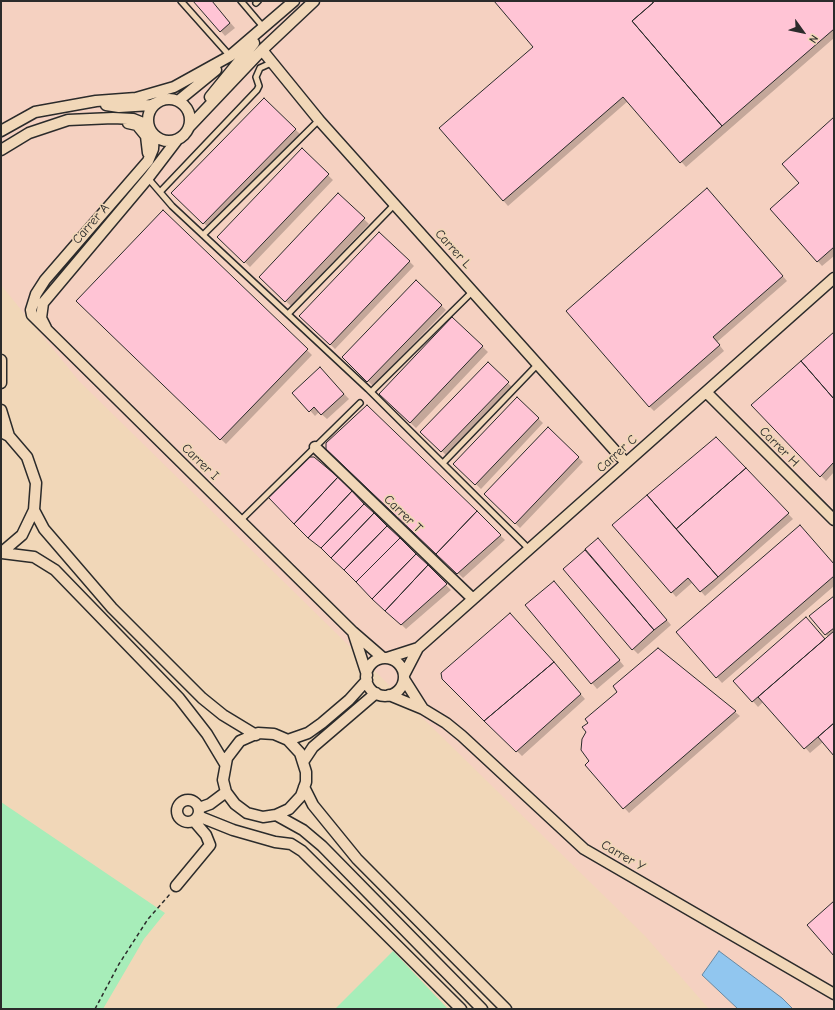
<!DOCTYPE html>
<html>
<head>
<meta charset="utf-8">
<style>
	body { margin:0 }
	#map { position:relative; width:835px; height:1010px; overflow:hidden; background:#f1d7b8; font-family:"Comic Neue",sans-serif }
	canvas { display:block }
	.frame { position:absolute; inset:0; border:2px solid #2b2b2b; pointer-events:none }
	.north { position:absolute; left:783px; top:12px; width:40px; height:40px; -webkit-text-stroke:3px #f1d7b8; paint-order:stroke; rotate:123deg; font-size:11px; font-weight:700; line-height:16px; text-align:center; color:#2b2b2b }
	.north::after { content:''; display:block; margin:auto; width:14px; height:18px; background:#2b2b2b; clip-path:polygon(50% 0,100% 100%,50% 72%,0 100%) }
</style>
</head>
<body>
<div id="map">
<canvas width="835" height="1010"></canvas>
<div class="frame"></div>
<div class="north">N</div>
</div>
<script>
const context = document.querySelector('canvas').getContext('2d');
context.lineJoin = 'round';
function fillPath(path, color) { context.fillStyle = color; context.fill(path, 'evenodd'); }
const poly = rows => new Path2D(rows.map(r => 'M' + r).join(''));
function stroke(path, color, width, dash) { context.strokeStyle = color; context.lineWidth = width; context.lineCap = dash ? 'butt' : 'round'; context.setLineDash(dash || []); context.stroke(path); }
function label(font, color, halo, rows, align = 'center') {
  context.font = font + ' "Comic Neue",sans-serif'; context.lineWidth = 3.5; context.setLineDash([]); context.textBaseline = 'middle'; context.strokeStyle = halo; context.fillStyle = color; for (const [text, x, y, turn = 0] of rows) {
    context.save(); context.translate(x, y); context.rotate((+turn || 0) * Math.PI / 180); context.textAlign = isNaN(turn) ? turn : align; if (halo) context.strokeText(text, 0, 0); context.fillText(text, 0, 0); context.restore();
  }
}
const built = poly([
	[1,1,834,1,834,1009,709,1009,645,936,79,381,1,285]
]);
const green = poly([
	[1,802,165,913,144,939,103,1009,1,1009],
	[393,951,448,1009,335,1009]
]);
const water = poly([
	[719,951,782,998,793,1009,738,1009,702,975,719,951]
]);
const shadow = poly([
	[195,1,211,1,235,28,225,36],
	[495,1,834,1,834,38,686,167,628,101,508,206,441,128,534,47],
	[264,99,300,134,209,228,172,193],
	[834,119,834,256,822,266,771,209,801,183],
	[302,150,333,180,250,267,219,237],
	[338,194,369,224,291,306,260,277],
	[712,195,787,281,717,342,724,351,654,411,649,406],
	[163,211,312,355,226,444,77,301],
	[380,233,414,266,335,349,301,316],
	[416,282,446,310,373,386,343,357],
	[452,318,488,352,416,428,380,394],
	[834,334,834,472,826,481,752,405],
	[488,364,513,388,447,456,422,432],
	[320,369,349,399,327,419,319,412,315,416,294,393],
	[517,398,543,423,481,489,455,464],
	[367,407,505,540,463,578,327,448],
	[548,428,583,462,520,528,485,494],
	[716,438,793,519,705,596,693,582,676,597,672,592],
	[314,458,451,590,406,629,269,497],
	[603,544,671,625,638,654,633,649,595,563],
	[834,565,834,586,722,683,678,633],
	[559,587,624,666,597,689,527,606],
	[834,597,834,755,823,742,810,753,764,701,758,707,735,681,825,640,828,637,811,616],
	[515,619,585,699,522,756,443,678],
	[658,649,740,716,629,813,586,765,590,761,619,692]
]);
const building = poly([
	[193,1,212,1,230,23,220,32,193,1],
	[494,1,652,1,653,3,632,21,722,126,680,163,623,97,503,201,439,128,533,47,494,1],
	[655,1,834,1,834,29,722,126,632,21,655,1],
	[264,98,296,129,203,224,171,193,264,98],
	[834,117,834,247,817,262,770,209,799,183,782,164,834,117],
	[302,148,329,174,244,263,217,237,302,148],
	[707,188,783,276,713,337,720,345,649,407,566,311,707,188],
	[338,193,365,218,285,302,259,277,338,193],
	[163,210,308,349,220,440,76,301,163,210],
	[379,232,410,261,330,345,299,316,379,232],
	[416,280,442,305,367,382,342,357,416,280],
	[452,317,483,346,410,423,379,394,452,317],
	[834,332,834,399,801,361,834,332],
	[801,361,834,399,834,462,820,477,751,405,801,361],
	[488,362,509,382,441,452,420,432,488,362],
	[320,367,344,394,321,415,314,407,309,412,292,393,320,367],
	[517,397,539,418,475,485,453,464,517,397],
	[367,405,477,511,436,554,326,449,326,443,367,405],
	[548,427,579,457,515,524,484,494,548,427],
	[716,437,746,468,676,529,647,495,716,437],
	[310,457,314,457,338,477,294,524,268,497,310,457],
	[746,468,789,513,718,577,676,529,746,468],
	[338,477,352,491,308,538,294,524,338,477],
	[352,491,364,504,321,548,308,538,352,491],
	[647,495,718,577,700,592,688,578,671,593,612,525,647,495],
	[364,504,374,513,331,558,321,548,364,504],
	[477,511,501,535,457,574,436,554,477,511],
	[374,513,387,526,344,570,331,558,374,513],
	[800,525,834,564,834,576,716,678,676,632,800,525],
	[387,526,400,538,356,582,344,570,387,526],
	[400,538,416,554,372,599,356,582,400,538],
	[598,538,667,620,654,630,585,549,598,538],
	[585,550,654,630,632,650,563,569,585,550],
	[416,554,428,565,385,611,372,599,416,554],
	[428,565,447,584,401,625,385,611,428,565],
	[554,581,620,660,591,684,525,605,554,581],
	[834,596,834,628,825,635,809,616,834,596],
	[510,613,554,662,484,721,442,679,441,673,510,613],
	[806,617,825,639,752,702,733,681,806,617],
	[834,631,834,723,804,749,758,697,834,631],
	[658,648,736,711,623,809,585,765,589,761,581,750,582,739,586,732,582,727,588,723,585,719,617,692,613,686,658,648],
	[554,662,581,694,516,752,484,721,554,662],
	[834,723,834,756,818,737,834,723],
	[834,901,834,956,807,925,834,901]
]);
const path = poly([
	[95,1009,119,964,148,919,170,894]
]);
const lane = poly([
	[181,1,230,56],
	[241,1,264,28],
	[256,3,258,1],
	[147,177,172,206,368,389,529,549],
	[160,192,257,90,259,86,256,77,260,68,271,63],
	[203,235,319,120],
	[288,314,395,204],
	[371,392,473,291],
	[443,463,538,364],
	[241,520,360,403]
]);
const street = poly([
	[262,50,319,120,626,463],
	[210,97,254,43],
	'148 120a21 21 0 1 1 42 0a21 21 0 1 1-42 0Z',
	[178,101,216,70],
	[106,105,119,107,151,105,158,102],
	[128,123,137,125,146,136,148,153],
	[189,127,262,50,314,1],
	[1,131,35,112,96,101,136,98,174,87,230,56,294,1],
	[154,135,153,149,148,161,45,280,36,294,31,310,32,315,353,632],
	[1,150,29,133,68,120,113,118,133,119,148,125],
	[46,328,41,318,43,303,148,178,177,140],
	[1,360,1,383],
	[706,392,834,520],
	[1,410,9,436],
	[1,432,9,436,27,457,36,483,34,510,22,535,1,553],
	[315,447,473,599],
	[34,510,44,529,112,608,202,698,223,715,256,735],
	[2,553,34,557,55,570,179,698,207,734,225,764],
	[418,648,834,278],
	[387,658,418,648,404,675],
	'366 677a19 19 0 1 1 38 0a19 19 0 1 1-38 0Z',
	[367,675,353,632,383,658],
	[389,695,423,709,404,679],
	[423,709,446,723,462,736,584,849,834,994],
	[288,740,308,733,322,723,349,700,367,680],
	[303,762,313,747,376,693],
	[304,787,313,805,357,859,506,1009],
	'177 811a11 11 0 1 1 22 0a11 11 0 1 1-22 0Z',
	[199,808,210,804,226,792],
	[276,815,289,809,301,796,306,782,306,772,300,753,288,740,274,734,258,733,240,741,227,758,223,780,226,792,235,804,247,813,263,817,276,815,303,830,322,846,482,1009],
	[198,816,233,830,275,842,291,844,302,851,461,1009],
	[176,886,210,845,206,835,194,821]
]);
const streetNames = [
	["Carrer A",91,224,-49],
	["Carrer L",453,249,48],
	["Carrer H",779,447,45],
	["Carrer C",617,454,-42],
	["Carrer I",200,462,44],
	["Carrer T",403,514,44],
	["Carrer Y",623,856,30]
];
fillPath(built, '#f5d1c1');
fillPath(green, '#a7edb9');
fillPath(water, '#91c6ef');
stroke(water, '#6888a1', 1);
fillPath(shadow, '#0003');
fillPath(building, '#ffc4d5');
stroke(building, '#2b2b2b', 1);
stroke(lane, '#2b2b2b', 8);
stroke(street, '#2b2b2b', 13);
stroke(path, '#2b2b2b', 1.5, [4, 3]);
stroke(lane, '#f1d7b8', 5);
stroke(street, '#f1d7b8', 10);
label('13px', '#2b2b2b', '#f1d7b8', streetNames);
</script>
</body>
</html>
